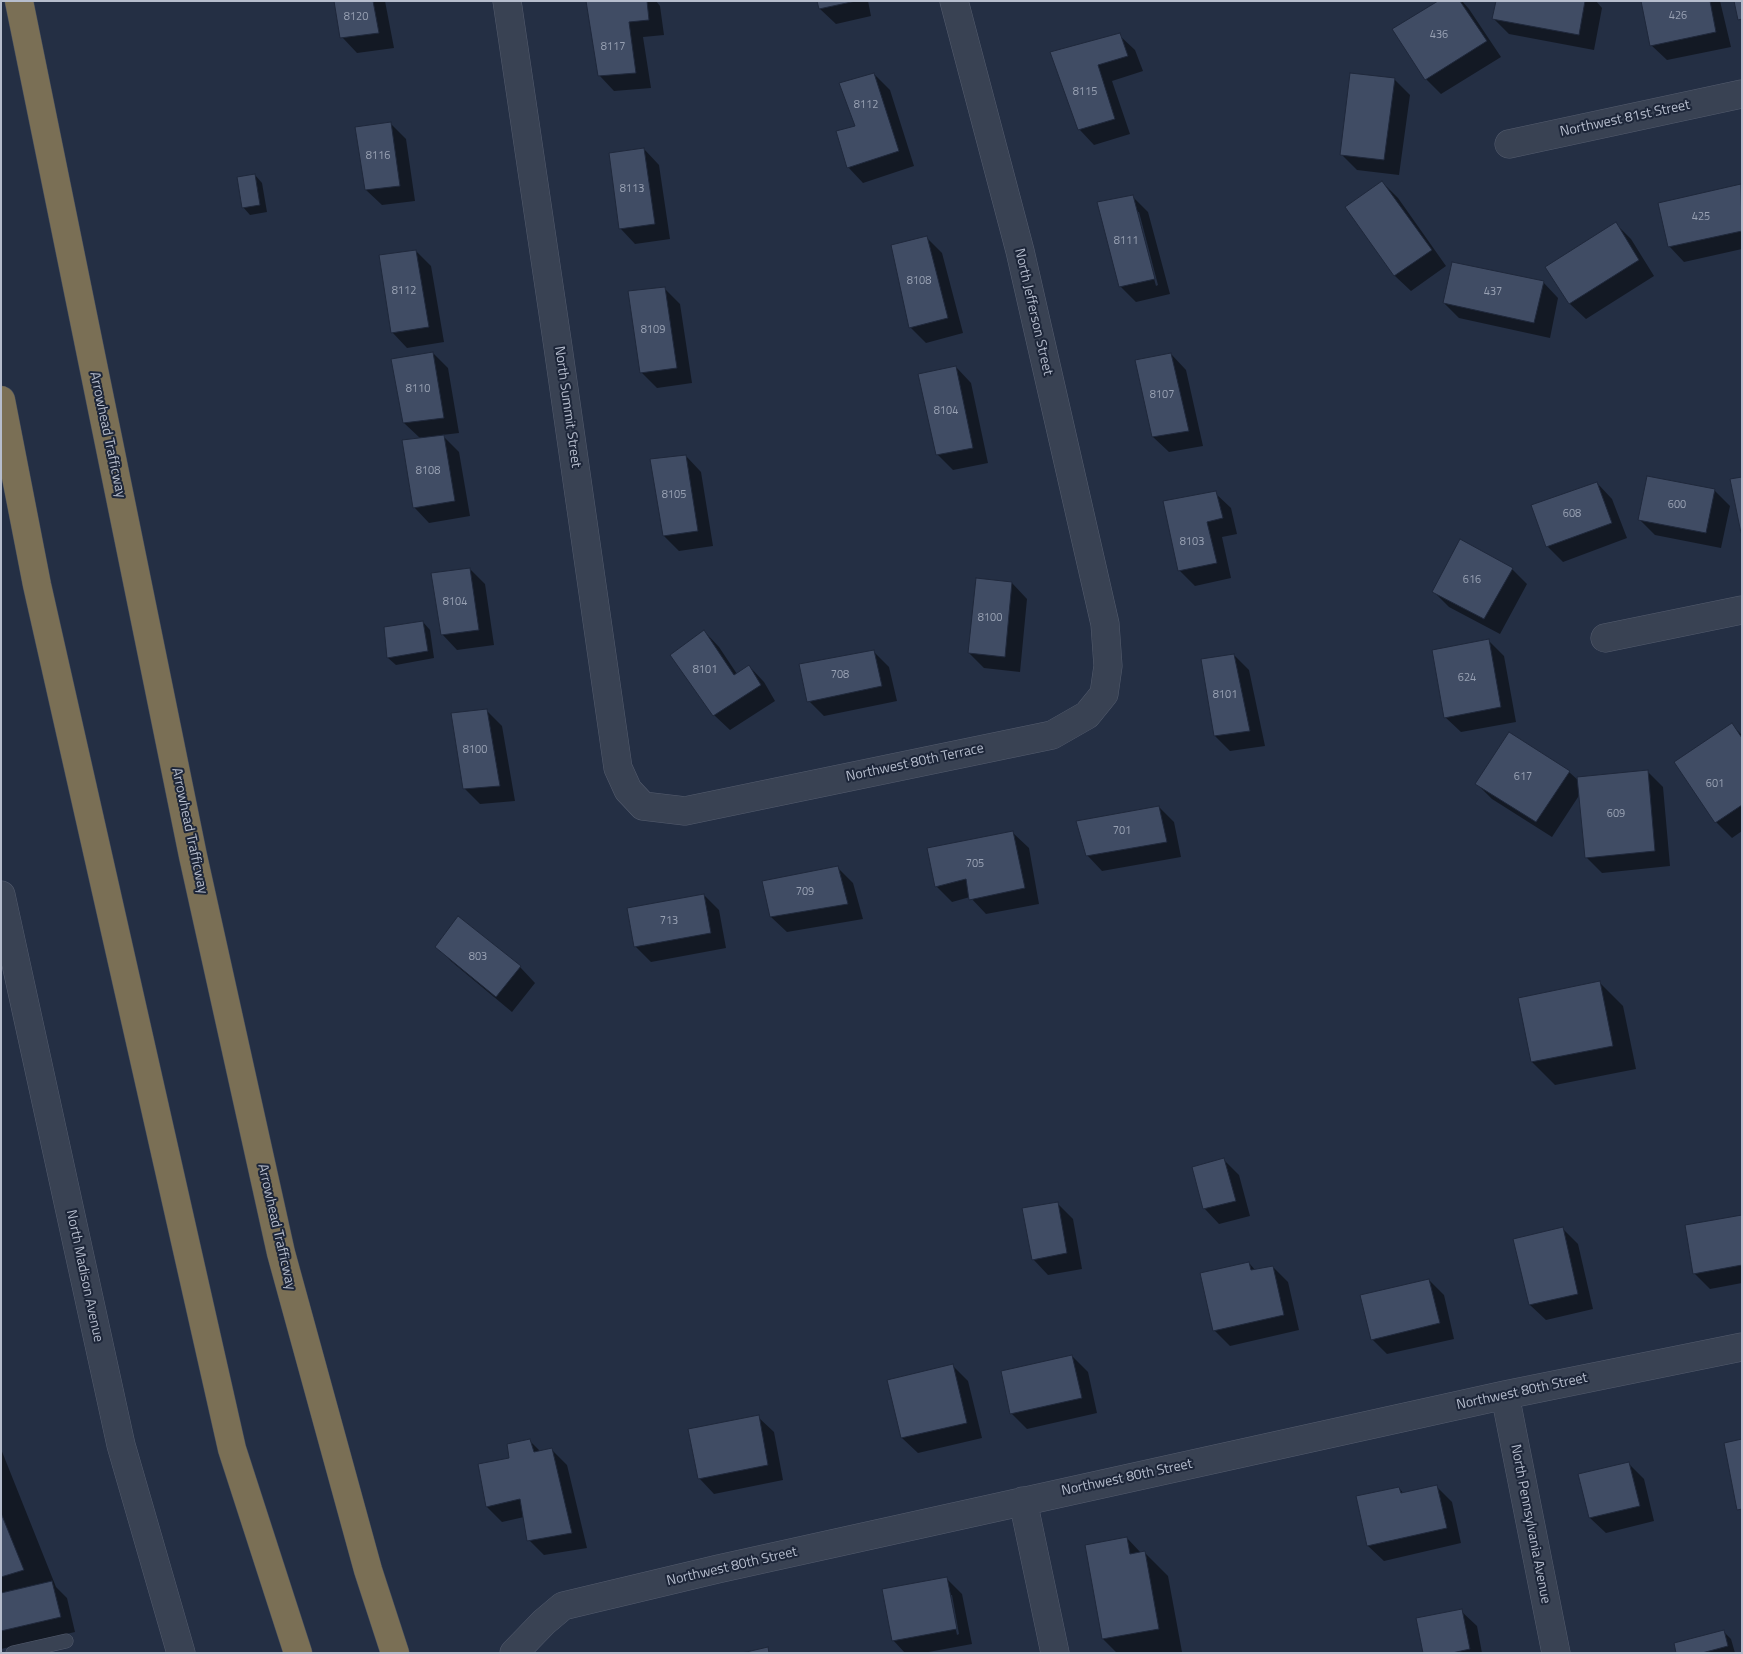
<!DOCTYPE html>
<html>
<head>
<meta charset="utf-8">
<style>
	body { margin:0 }
	#map { position:relative; width:1743px; height:1654px; overflow:hidden; background:#242f44; font-family:"Titillium Web",sans-serif }
	canvas { display:block }
	.frame { position:absolute; inset:0; border:2px solid #b6bdcd; pointer-events:none }
</style>
</head>
<body>
<div id="map">
<canvas width="1743" height="1654"></canvas>
<div class="frame"></div>
</div>
<script>
const context = document.querySelector('canvas').getContext('2d');
context.lineJoin = 'round';
function fillPath(path, color) { context.fillStyle = color; context.fill(path, 'evenodd'); }
const poly = rows => new Path2D(rows.map(r => 'M' + r).join(''));
function stroke(path, color, width, dash) { context.strokeStyle = color; context.lineWidth = width; context.lineCap = dash ? 'butt' : 'round'; context.setLineDash(dash || []); context.stroke(path); }
function label(font, color, halo, rows, align = 'center') {
  context.font = font + ' "Titillium Web",sans-serif'; context.lineWidth = 4; context.setLineDash([]); context.textBaseline = 'middle'; context.strokeStyle = halo; context.fillStyle = color; for (const [text, x, y, turn = 0] of rows) {
    context.save(); context.translate(x, y); context.rotate((+turn || 0) * Math.PI / 180); context.textAlign = isNaN(turn) ? turn : align; if (halo) context.strokeText(text, 0, 0); context.fillText(text, 0, 0); context.restore();
  }
}
const shadow = poly([
	[335,1,385,1,394,48,357,53,342,37],
	[588,1,656,1,660,6,664,35,643,37,651,88,614,91,599,75],
	[819,1,868,1,871,16,836,24,820,9],
	[1441,1,1462,1,1469,9,1501,57,1441,94,1426,79],
	[1497,1,1596,1,1602,8,1594,50,1509,34,1494,19],
	[1642,1,1720,1,1731,47,1667,60,1651,45],
	[1119,35,1135,50,1143,71,1112,81,1130,134,1094,145,1079,129,1051,52],
	[874,74,890,90,914,166,863,183,848,167,857,127],
	[1394,79,1410,95,1399,175,1357,170,1341,154],
	[390,123,406,139,415,201,382,205,366,190],
	[644,149,659,165,670,239,635,244,620,228],
	[255,175,262,183,267,212,250,215,243,207],
	[1382,182,1398,198,1446,266,1411,291,1395,276,1347,207],
	[1741,186,1742,249,1684,262,1669,246],
	[1133,197,1148,212,1170,294,1136,302,1121,287,1098,203],
	[1136,212,1139,212,1158,285,1156,286],
	[1616,224,1631,239,1654,276,1586,319,1570,304,1547,267],
	[926,237,942,253,963,333,926,343,910,327],
	[416,251,431,266,444,342,407,348,392,332],
	[1543,282,1558,298,1550,338,1459,318,1444,303],
	[665,289,680,304,692,383,657,388,641,372],
	[433,353,448,368,459,433,442,435,459,452,470,516,429,523,414,507,421,439,404,423],
	[1171,354,1186,370,1203,446,1169,452,1153,437,1136,361],
	[956,367,971,383,988,463,953,470,937,454],
	[686,456,701,472,713,546,679,551,664,536],
	[1597,483,1612,499,1627,538,1563,562,1547,546],
	[1714,490,1730,506,1721,548,1655,535,1640,520],
	[1215,493,1231,508,1237,534,1222,537,1231,578,1195,586,1180,571],
	[470,569,485,584,494,645,457,650,442,634],
	[1512,569,1527,584,1500,634,1449,607,1433,591],
	[1012,583,1027,599,1020,672,984,668,969,653],
	[423,622,430,630,434,658,396,665,388,658,385,628],
	[704,631,719,647,737,674,749,666,764,682,775,701,730,730,714,715],
	[1489,641,1504,656,1516,722,1461,732,1445,717],
	[873,651,889,667,897,701,824,716,809,701],
	[1234,655,1249,670,1265,746,1230,751,1215,736],
	[486,710,502,726,515,801,480,804,464,788],
	[1732,725,1742,735,1742,831,1732,838,1716,822,1676,763],
	[1647,771,1663,787,1670,866,1602,873,1586,857,1580,794,1552,837,1492,799,1477,784,1569,772,1579,781],
	[1159,807,1174,822,1181,857,1102,871,1087,855],
	[1013,833,1029,848,1039,904,986,914,970,897,952,902,936,886],
	[838,868,853,883,863,919,787,932,771,917],
	[704,895,719,910,726,948,651,962,636,947],
	[458,917,520,967,535,983,512,1012,452,962,437,947],
	[1600,983,1623,1006,1636,1069,1555,1085,1532,1062],
	[1224,1160,1239,1175,1250,1216,1219,1224,1204,1208],
	[1057,1203,1073,1219,1082,1269,1048,1275,1033,1259],
	[1742,1216,1742,1283,1710,1289,1694,1273],
	[1562,1228,1578,1244,1593,1309,1546,1320,1530,1305],
	[1249,1263,1256,1271,1273,1267,1288,1282,1299,1330,1230,1346,1214,1330],
	[1429,1280,1444,1295,1454,1339,1387,1354,1372,1339],
	[1072,1356,1088,1372,1097,1413,1027,1429,1011,1413],
	[952,1365,968,1381,982,1438,918,1453,902,1438],
	[758,1417,774,1432,783,1480,714,1494,699,1478],
	[530,1441,541,1452,552,1450,567,1465,587,1548,544,1555,529,1540,524,1517,502,1522,487,1507,511,1459],
	[1,1449,56,1587,67,1598,75,1632,1,1649],
	[1628,1463,1644,1479,1654,1521,1606,1533,1590,1518],
	[1436,1486,1452,1502,1461,1543,1384,1561,1368,1546,1357,1497,1399,1488,1404,1494],
	[1127,1538,1141,1553,1144,1552,1168,1576,1182,1652,1117,1653,1103,1639],
	[947,1579,962,1594,972,1644,923,1653,905,1653,893,1640],
	[949,1595,952,1595,959,1634,957,1635],
	[1461,1611,1477,1626,1482,1653,1424,1653],
	[1724,1632,1731,1639,1735,1653,1678,1653]
]);
const building = poly([
	[334,1,373,1,379,33,340,38,334,1],
	[586,1,647,1,649,20,629,22,636,73,598,76,586,1],
	[817,1,856,1,819,9,817,1],
	[1438,1,1460,1,1487,41,1425,80,1392,29,1438,1],
	[1496,1,1585,1,1579,35,1492,19,1496,1],
	[1641,1,1710,1,1716,32,1650,46,1641,1],
	[1734,1,1742,1,1742,19,1738,20,1734,1],
	[1120,33,1128,56,1098,65,1115,119,1078,130,1050,52,1120,33],
	[874,73,899,151,847,168,836,131,855,126,839,83,874,73],
	[1350,73,1395,78,1384,160,1340,155,1350,73],
	[391,122,400,186,365,190,355,127,391,122],
	[644,148,655,224,619,229,609,153,644,148],
	[255,174,260,205,242,208,237,177,255,174],
	[1382,181,1432,250,1394,276,1345,207,1382,181],
	[1741,184,1742,231,1668,247,1658,203,1741,184],
	[1133,195,1155,279,1119,287,1097,202,1133,195],
	[1616,222,1639,260,1569,304,1545,267,1616,222],
	[927,236,948,318,909,328,891,245,927,236],
	[416,250,429,327,391,333,379,255,416,250],
	[1452,262,1544,281,1534,323,1443,303,1452,262],
	[665,287,677,368,640,373,628,291,665,287],
	[433,352,444,418,403,423,391,359,433,352],
	[1171,353,1189,431,1152,437,1135,360,1171,353],
	[956,366,973,448,936,455,918,374,956,366],
	[444,435,455,501,413,508,402,440,444,435],
	[686,455,698,531,663,536,650,459,686,455],
	[1647,476,1715,489,1706,533,1638,520,1647,476],
	[1742,477,1742,533,1741,533,1730,479,1742,477],
	[1597,482,1612,523,1546,547,1531,505,1597,482],
	[1216,491,1223,518,1207,522,1217,563,1178,571,1163,501,1216,491],
	[1460,539,1513,568,1484,619,1432,592,1460,539],
	[470,568,479,630,441,635,431,573,470,568],
	[976,578,1012,582,1005,657,968,653,976,578],
	[423,621,428,651,387,658,384,627,423,621],
	[704,630,734,675,749,665,761,685,713,716,670,655,704,630],
	[1489,639,1501,707,1444,718,1432,650,1489,639],
	[874,650,882,686,807,702,799,664,874,650],
	[1234,654,1250,731,1214,736,1201,659,1234,654],
	[487,709,500,786,463,789,451,713,487,709],
	[1732,723,1742,738,1742,805,1715,823,1674,762,1732,723],
	[1509,732,1570,771,1536,822,1475,784,1509,732],
	[1648,770,1655,851,1585,858,1577,777,1648,770],
	[1159,806,1167,842,1086,856,1076,821,1159,806],
	[1013,831,1025,888,969,900,966,879,935,887,927,848,1013,831],
	[838,866,848,904,770,917,762,881,838,866],
	[704,894,711,933,634,947,627,908,704,894],
	[458,916,521,966,496,997,435,947,458,916],
	[1600,981,1613,1046,1531,1062,1518,998,1600,981],
	[1224,1158,1236,1201,1203,1209,1192,1167,1224,1158],
	[1058,1202,1067,1253,1032,1260,1022,1208,1058,1202],
	[1742,1215,1742,1265,1693,1274,1685,1225,1742,1215],
	[1563,1227,1578,1294,1529,1305,1513,1239,1563,1227],
	[1249,1262,1251,1270,1273,1266,1284,1315,1213,1331,1200,1273,1249,1262],
	[1429,1279,1440,1323,1371,1340,1360,1295,1429,1279],
	[1072,1355,1082,1398,1010,1414,1001,1371,1072,1355],
	[953,1364,967,1423,901,1438,887,1380,953,1364],
	[759,1415,768,1465,698,1479,688,1429,759,1415],
	[530,1439,534,1452,552,1448,572,1533,527,1541,520,1499,486,1507,478,1464,509,1458,507,1444,530,1439],
	[1742,1439,1742,1509,1737,1510,1724,1443,1742,1439],
	[1629,1462,1640,1506,1589,1518,1578,1474,1629,1462],
	[1437,1485,1447,1528,1367,1546,1356,1496,1399,1487,1401,1493,1437,1485],
	[1,1513,24,1570,1,1577,1,1513],
	[1127,1537,1130,1554,1145,1551,1159,1629,1102,1639,1085,1545,1127,1537],
	[947,1577,957,1629,892,1641,882,1589,947,1577],
	[52,1581,61,1617,1,1631,1,1593,52,1581],
	[1462,1609,1470,1649,1452,1653,1423,1653,1416,1618,1462,1609],
	[1724,1630,1728,1646,1702,1653,1676,1653,1674,1643,1724,1630],
	[768,1647,769,1653,742,1653,768,1647]
]);
const lane = poly([
	[13,1653,66,1641]
]);
const street = poly([
	[507,1,558,347,618,768,628,790,643,806,685,811,1052,735,1087,715,1104,694,1108,666,1105,624,1020,251,954,1],
	[1509,144,1742,94],
	[1605,638,1742,610],
	[1,895,121,1445,181,1653],
	[1505,1395,1556,1653],
	[1023,1501,1055,1653],
	[514,1653,544,1622,563,1606,718,1569,1505,1395,1742,1347]
]);
const highway = poly([
	[19,1,193,856,281,1253,368,1570,395,1653],
	[1,400,37,585,232,1449,298,1653]
]);
const numberNames = [
	["426",1678,16],
	["8120",356,17],
	["436",1439,35],
	["8117",613,47],
	["8115",1085,92],
	["8112",866,105],
	["8116",378,156],
	["8113",632,189],
	["425",1701,217],
	["8111",1126,241],
	["8108",919,281],
	["8112",404,291],
	["437",1493,292],
	["8109",653,330],
	["8110",418,389],
	["8107",1162,395],
	["8104",946,411],
	["8108",428,471],
	["8105",674,495],
	["600",1677,505],
	["608",1572,514],
	["8103",1192,542],
	["616",1472,580],
	["8104",455,602],
	["8100",990,618],
	["8101",705,670],
	["708",840,675],
	["624",1467,678],
	["8101",1225,695],
	["8100",475,750],
	["617",1523,777],
	["601",1715,784],
	["609",1616,814],
	["701",1122,831],
	["705",975,864],
	["709",805,892],
	["713",669,921],
	["803",478,957]
];
const streetNames = [
	["Northwest 81st Street",1625,119,-12],
	["North Jefferson Street",1033,312,77],
	["North Summit Street",567,407,82],
	["Arrowhead Trafficway",107,435,78],
	["Northwest 80th Terrace",915,763,-12],
	["Arrowhead Trafficway",189,831,78],
	["Arrowhead Trafficway",276,1227,77],
	["North Madison Avenue",84,1276,78],
	["Northwest 80th Street",1522,1392,-12],
	["Northwest 80th Street",1127,1478,-12],
	["North Pennsylvania Avenue",1530,1524,79],
	["Northwest 80th Street",732,1567,-13]
];
fillPath(shadow, '#0007');
fillPath(building, '#404c64');
stroke(building, '#1f283b', 1);
stroke(lane, '#545c6e', 15);
stroke(street, '#545c6e', 29);
stroke(highway, '#434c5e', 29);
stroke(lane, '#394253', 14);
stroke(street, '#394253', 28);
stroke(highway, '#7a6f55', 28);
label('11px', '#98a1b3', null, numberNames);
label('14px', '#b6bdcd', '#1d2639', streetNames);
</script>
</body>
</html>
